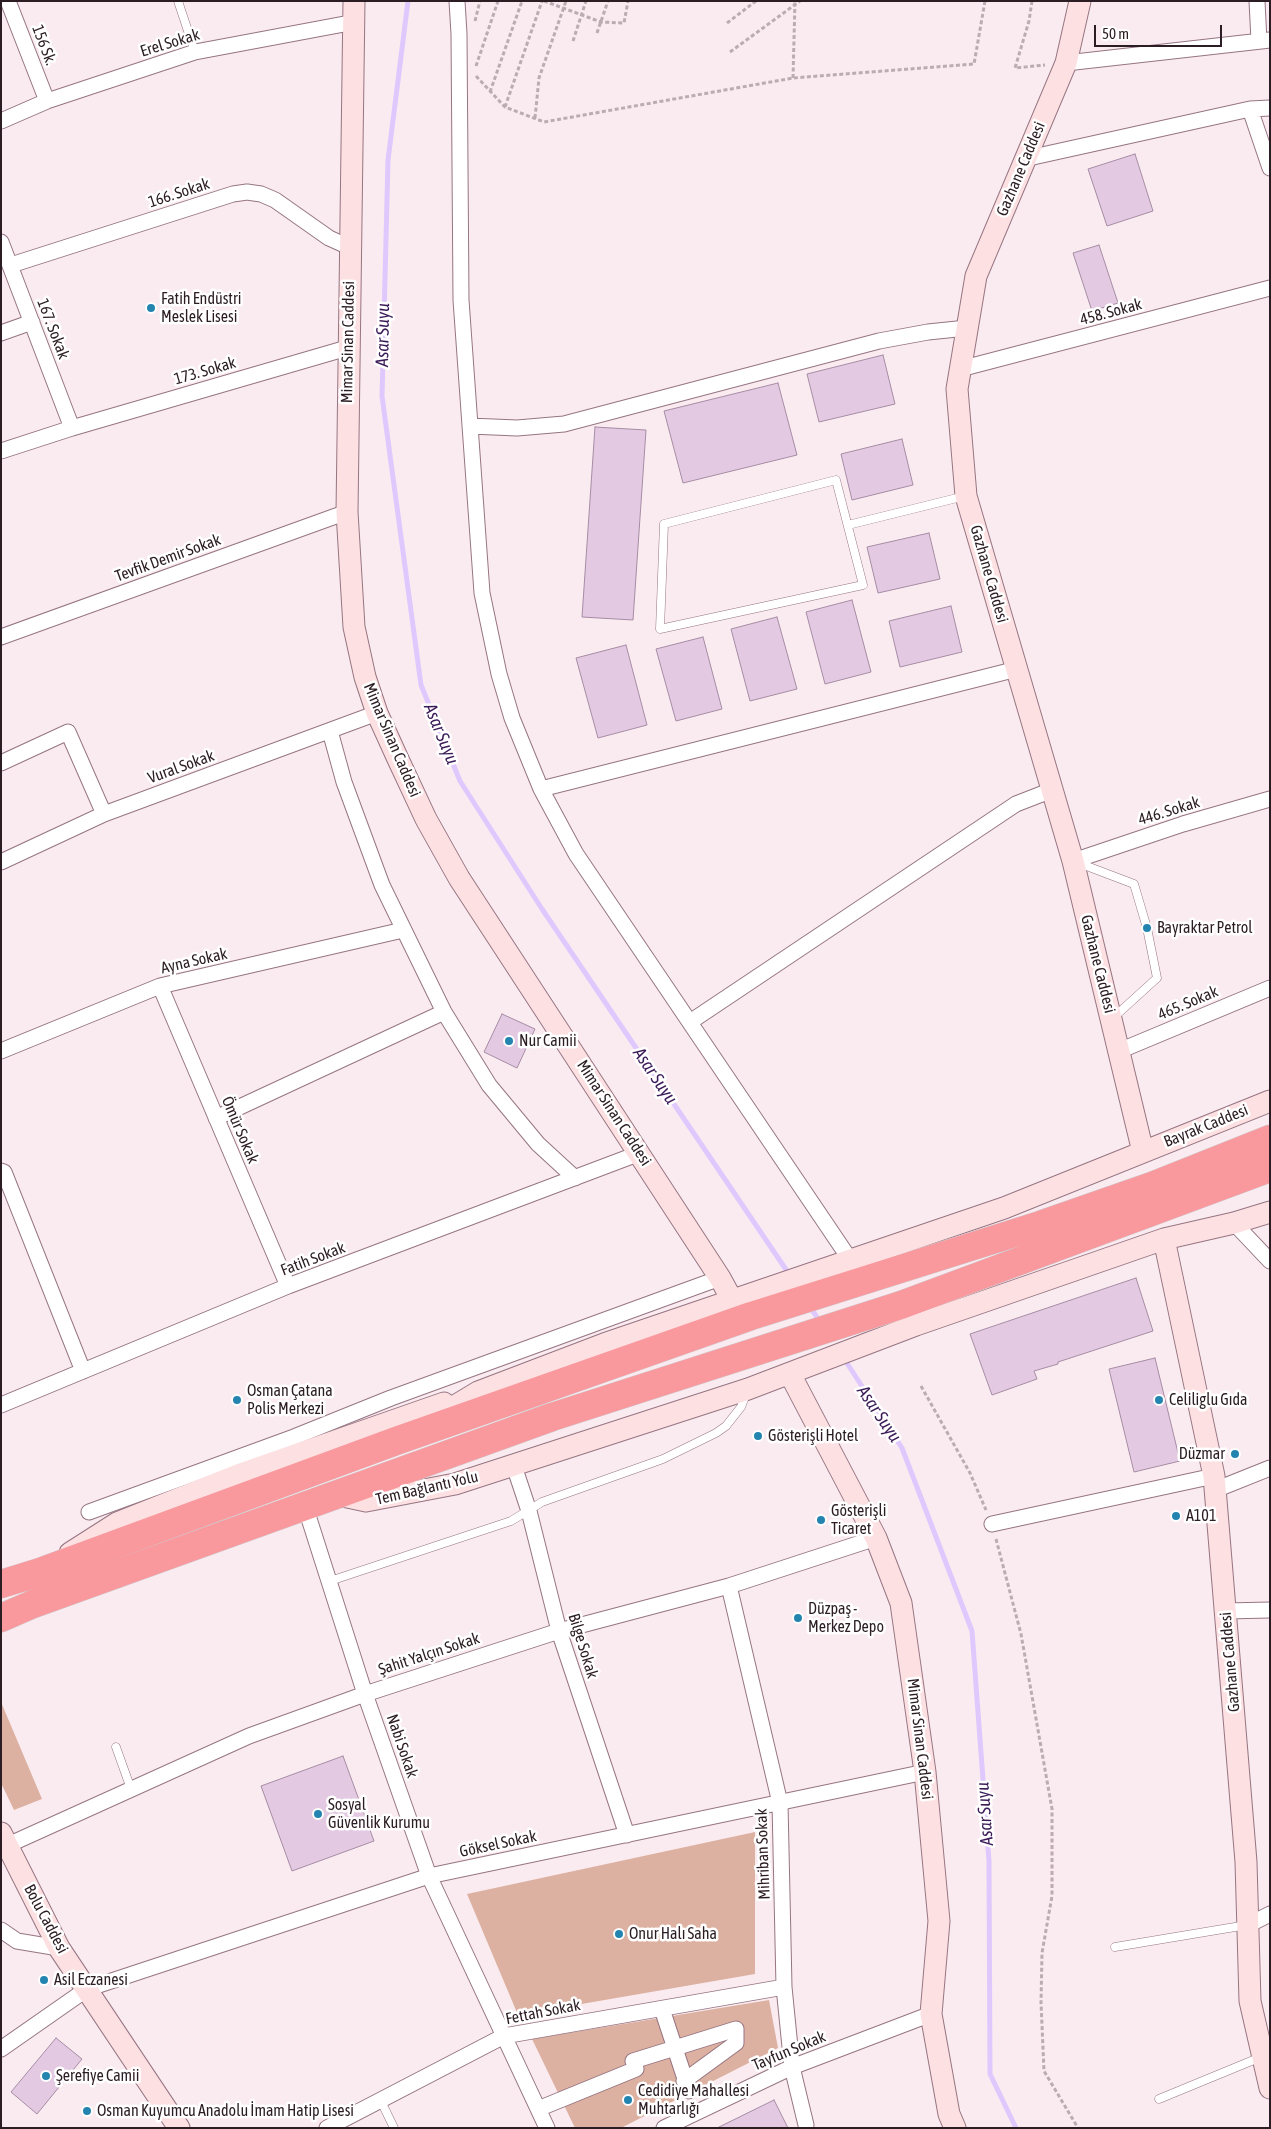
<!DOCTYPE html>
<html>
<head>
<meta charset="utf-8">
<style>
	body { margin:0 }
	#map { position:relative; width:1271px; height:2129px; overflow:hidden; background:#faebf1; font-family:"Asap Condensed",sans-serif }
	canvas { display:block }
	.frame { position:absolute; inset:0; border:2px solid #2b1d23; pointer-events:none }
	.scale { position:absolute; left:1094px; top:25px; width:128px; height:22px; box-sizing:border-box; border:2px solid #2b1d23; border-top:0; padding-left:6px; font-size:15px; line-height:18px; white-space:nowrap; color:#2b1d23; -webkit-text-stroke:4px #fff; paint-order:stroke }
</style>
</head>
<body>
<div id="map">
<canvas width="1271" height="2129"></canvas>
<div class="frame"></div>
<div class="scale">50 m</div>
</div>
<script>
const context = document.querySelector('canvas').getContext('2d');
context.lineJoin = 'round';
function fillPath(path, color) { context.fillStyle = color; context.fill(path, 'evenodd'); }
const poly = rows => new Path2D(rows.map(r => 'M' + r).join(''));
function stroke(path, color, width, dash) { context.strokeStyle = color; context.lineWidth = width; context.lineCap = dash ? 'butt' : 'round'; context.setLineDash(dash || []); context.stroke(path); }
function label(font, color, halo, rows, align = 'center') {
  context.font = font + ' "Asap Condensed",sans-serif'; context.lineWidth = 5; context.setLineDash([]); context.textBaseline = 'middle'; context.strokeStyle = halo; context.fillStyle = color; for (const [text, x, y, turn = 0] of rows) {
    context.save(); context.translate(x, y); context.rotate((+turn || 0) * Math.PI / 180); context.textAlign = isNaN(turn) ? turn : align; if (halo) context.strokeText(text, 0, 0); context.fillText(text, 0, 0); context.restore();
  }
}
const green = poly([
	[1,1702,42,1799,14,1810,1,1783],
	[755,1832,755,1974,518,2015,467,1894],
	[769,2000,778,2048,621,2128,575,2128,532,2039]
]);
const stream = poly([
	[408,1,388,160,382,396,421,685,460,781,542,909,789,1274],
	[810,1307,821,1323],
	[843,1357,902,1448,972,1631,989,1861,990,2074,1016,2128]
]);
const building = poly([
	[1135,154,1153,211,1107,226,1088,169,1135,154],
	[1099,245,1118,303,1092,311,1073,253,1099,245],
	[883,355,895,404,819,422,807,374,883,355],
	[778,383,797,455,683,483,664,411,778,383],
	[595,427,646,430,633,620,582,617,595,427],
	[902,439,913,485,852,500,841,454,902,439],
	[929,533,940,579,878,593,867,547,929,533],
	[852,600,871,672,825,684,806,612,852,600],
	[951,606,962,652,900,667,889,621,951,606],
	[777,617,797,689,750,701,731,629,777,617],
	[703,637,722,709,676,721,656,649,703,637],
	[626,645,647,725,598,738,576,658,626,645],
	[502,1014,535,1029,517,1068,484,1052,502,1014],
	[1136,1278,1153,1331,1058,1362,1058,1364,1034,1371,1037,1379,992,1395,970,1334,1136,1278],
	[1155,1358,1180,1461,1134,1472,1109,1369,1155,1358],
	[343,1756,374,1841,292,1871,261,1786,343,1756],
	[56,2038,82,2059,37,2114,11,2092,56,2038],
	[774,2100,788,2128,717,2128,774,2100]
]);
const path = poly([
	[544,1,601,22,624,23,628,1],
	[1032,1,1029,21,1015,68,1045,65],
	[652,2,652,1],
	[475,21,480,1],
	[727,23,756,1],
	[597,33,608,1],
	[573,41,586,1],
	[730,52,800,1],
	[476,66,498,1],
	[476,76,505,107,544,122,793,78,974,64,985,1],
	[793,78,795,1],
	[490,92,522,1],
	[505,107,542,1],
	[535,118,539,78,566,1],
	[921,1386,970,1473,986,1510],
	[996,1539,1021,1634,1052,1809,1052,1896,1042,1953,1041,2003,1044,2071,1078,2128]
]);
const lane = poly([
	[178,1,195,52],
	[836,480,863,585,660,629,664,524,836,480],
	[848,525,965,496],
	[1076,862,1134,884,1147,928,1157,978,1113,1018],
	[330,1581,511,1521,542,1502,663,1459,716,1433,726,1426,741,1407,746,1394],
	[116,1747,131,1789],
	[1115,1947,1247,1925],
	[380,2099,394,2128],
	[1159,2099,1261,2057]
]);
const street = poly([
	[8,1,47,101],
	[457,1,459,34,461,300,482,593,499,674,512,718,541,789,576,854,851,1261],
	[1257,1,1259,41],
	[1066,63,1270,40],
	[1250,109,1270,108],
	[1,121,47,101,195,52,355,22],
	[1024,159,1250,109,1270,168],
	[1,242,72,428],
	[11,265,233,194,247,192,261,194,275,200,329,238,349,247],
	[1,333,32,322],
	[960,369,1270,288],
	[470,426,517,428,564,424,879,341,928,332,967,328],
	[1,451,72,428,347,348],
	[1,637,347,512],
	[330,731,344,782,382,885,444,1012,489,1085,538,1144,575,1178],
	[1,763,68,732,104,814],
	[541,789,1017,669],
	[1073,861,1183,824,1270,799],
	[1,862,104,814,377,713],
	[160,986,288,1286],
	[690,1022,1016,804,1052,790],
	[1,1051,160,986,403,930],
	[1119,1051,1270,988],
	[216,1118,444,1012],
	[1,1171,4,1172,83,1371],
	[1234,1223,1270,1261],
	[1,1405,288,1286,640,1153],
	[514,1466,529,1511,559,1631,627,1835],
	[1215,1490,1270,1468],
	[305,1506,365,1694,429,1876,547,2128],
	[89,1512,294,1437,391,1398,720,1278],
	[992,1524,1214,1476],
	[729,1586,780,1803,784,1987,792,2067,806,2125],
	[1225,1611,1270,1610],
	[8,1845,249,1736,365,1694,559,1631,729,1586,876,1538],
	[1248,1925,1270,1914],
	[1,1930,17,1941,59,1948],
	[662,2009,689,2091],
	[1,2049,87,1989,429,1876,925,1772],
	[538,2109,636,2069,633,2061,736,2029,736,2043,684,2081],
	[327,2128,504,2036,784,1987],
	[664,2128,792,2067,931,2014]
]);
const secondary = poly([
	[354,1,347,512,354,627,365,677,377,713,397,757,426,819,459,878,720,1278,732,1300],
	[1080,1,1066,63,976,276,957,389,966,496,1073,861,1143,1152],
	[1164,1239,1214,1476,1246,1862,1250,2001,1270,2088],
	[790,1374,876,1538,901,1603,925,1772,939,1921,931,2014,949,2114,955,2128],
	[430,1421,478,1392,604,1344,1004,1208,1270,1101],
	[338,1495,366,1501,455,1484,748,1389,916,1325,1164,1239,1234,1223,1270,1212],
	[70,1553,117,1523,238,1475,444,1403],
	[1,1833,59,1948,179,2128]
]);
const highway = poly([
	[1,1584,40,1572,396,1441,751,1316,1040,1225,1152,1186,1270,1139],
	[1,1618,33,1604,552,1417,901,1305,1270,1168]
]);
const markers = [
	[151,308,5,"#2384af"],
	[1147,928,5,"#2384af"],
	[509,1041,5,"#2384af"],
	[237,1400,5,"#2384af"],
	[1159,1400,5,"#2384af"],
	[758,1436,5,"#2384af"],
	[1235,1454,5,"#2384af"],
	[1176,1516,5,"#2384af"],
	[821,1520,5,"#2384af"],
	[798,1618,5,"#2384af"],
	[318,1814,5,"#2384af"],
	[619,1934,5,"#2384af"],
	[44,1980,5,"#2384af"],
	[46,2076,5,"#2384af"],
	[628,2100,5,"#2384af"],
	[87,2111,5,"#2384af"]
];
const streetNames = [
	["Erel Sokak",170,43,-17],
	["156 Sk.",44,45,69],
	["Gazhane Caddesi",1021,169,-67],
	["166. Sokak",179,193,-18],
	["458. Sokak",1111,312,-15],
	["167. Sokak",53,329,69],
	["Mimar Sinan Caddesi",348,342,-89],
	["173. Sokak",205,371,-16],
	["Tevfik Demir Sokak",168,558,-20],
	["Gazhane Caddesi",989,574,74],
	["Mimar Sinan Caddesi",392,740,67],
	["Vural Sokak",181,767,-20],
	["446. Sokak",1169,811,-17],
	["Ayna Sokak",194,961,-13],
	["Gazhane Caddesi",1098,964,76],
	["465. Sokak",1188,1003,-23],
	["Mimar Sinan Caddesi",614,1113,57],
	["Bayrak Caddesi",1206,1126,-22],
	["Ömür Sokak",240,1130,67],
	["Fatih Sokak",313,1259,-21],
	["Tem Bağlantı Yolu",427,1488,-13],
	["Bilge Sokak",583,1646,73],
	["Şahit Yalçın Sokak",429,1654,-18],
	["Gazhane Caddesi",1230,1662,-95],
	["Mimar Sinan Caddesi",920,1739,83],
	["Nabi Sokak",402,1746,71],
	["Göksel Sokak",498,1844,-12],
	["Mihriban Sokak",763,1854,-92],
	["Bolu Caddesi",46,1919,62],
	["Fettah Sokak",543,2012,-11],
	["Tayfun Sokak",789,2051,-23]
];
const poiNames = [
	["Fatih Endüstri",161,299],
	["Meslek Lisesi",161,317],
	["Bayraktar Petrol",1157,928],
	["Nur Camii",519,1041],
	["Osman Çatana",247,1391],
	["Polis Merkezi",247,1409],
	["Celiliglu Gıda",1169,1400],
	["Gösterişli Hotel",768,1436],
	["Düzmar",1225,1454,"right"],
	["Gösterişli",831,1511],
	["Ticaret",831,1529],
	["A101",1186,1516],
	["Düzpaş -",808,1609],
	["Merkez Depo",808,1627],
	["Sosyal",328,1805],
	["Güvenlik Kurumu",328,1823],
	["Onur Halı Saha",629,1934],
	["Asil Eczanesi",54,1980],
	["Şerefiye Camii",56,2076],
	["Cedidiye Mahallesi",638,2091],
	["Muhtarlığı",638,2109],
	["Osman Kuyumcu Anadolu İmam Hatip Lisesi",97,2111]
];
const waterNames = [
	["Asar Suyu",383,335,-89],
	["Asar Suyu",441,734,68],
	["Asar Suyu",655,1076,56],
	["Asar Suyu",879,1414,56],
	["Asar Suyu",985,1814,-94]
];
fillPath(green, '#ddb1a1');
stroke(stream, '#dfc8fd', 5);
fillPath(building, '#e4c9e2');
stroke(building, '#a58ca3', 1);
stroke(lane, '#967582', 9);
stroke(street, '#967582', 17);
stroke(secondary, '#967582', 23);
stroke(highway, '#d0cdcf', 29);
stroke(path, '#bbacb2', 3, [4, 2.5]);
stroke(lane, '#fff', 8);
stroke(street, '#fff', 15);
stroke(secondary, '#fde0e2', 21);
stroke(highway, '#f9989d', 28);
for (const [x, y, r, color] of markers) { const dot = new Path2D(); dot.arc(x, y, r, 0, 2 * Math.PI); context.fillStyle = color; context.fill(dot); stroke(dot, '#fff', 2); }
label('16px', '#2b1d23', '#fff', streetNames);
label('16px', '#2b1d23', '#fff', poiNames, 'left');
label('italic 18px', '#3b1b58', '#fff', waterNames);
</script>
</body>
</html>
